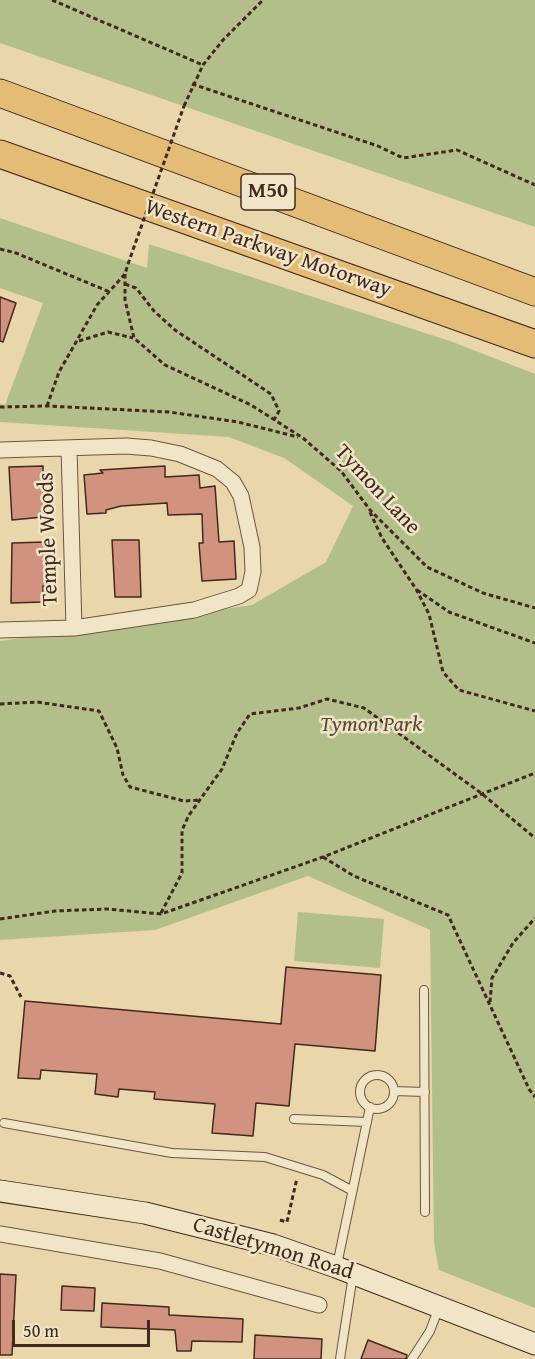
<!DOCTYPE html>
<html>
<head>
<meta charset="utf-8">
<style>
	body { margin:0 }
	#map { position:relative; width:535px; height:1359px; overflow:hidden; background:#e9d7ab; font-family:"Gentium Book Plus",serif }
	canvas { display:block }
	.scale { position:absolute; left:12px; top:1320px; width:138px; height:27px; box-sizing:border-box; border:3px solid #42281f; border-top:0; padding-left:8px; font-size:18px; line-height:21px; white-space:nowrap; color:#42281f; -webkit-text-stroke:4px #f1e5c8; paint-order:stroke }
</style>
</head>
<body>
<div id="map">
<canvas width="535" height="1359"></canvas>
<div class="scale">50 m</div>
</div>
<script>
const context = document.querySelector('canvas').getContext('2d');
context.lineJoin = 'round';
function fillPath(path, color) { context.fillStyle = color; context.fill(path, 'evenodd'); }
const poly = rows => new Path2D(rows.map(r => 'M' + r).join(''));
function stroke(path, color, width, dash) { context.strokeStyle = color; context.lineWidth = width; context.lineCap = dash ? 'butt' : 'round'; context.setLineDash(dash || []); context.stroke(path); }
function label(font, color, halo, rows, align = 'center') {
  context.font = font + ' "Gentium Book Plus",serif'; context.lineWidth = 5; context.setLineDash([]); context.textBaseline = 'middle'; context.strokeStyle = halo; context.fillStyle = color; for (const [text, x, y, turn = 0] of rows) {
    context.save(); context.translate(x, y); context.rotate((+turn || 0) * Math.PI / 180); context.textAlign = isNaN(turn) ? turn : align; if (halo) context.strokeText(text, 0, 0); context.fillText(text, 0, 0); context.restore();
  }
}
const green = poly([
	[0,0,535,0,535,227,0,43],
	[0,218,147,268,149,244,450,341,535,374,535,1308,439,1270,434,1243,430,930,308,876,155,930,0,940,0,641,252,605,326,562,353,506,284,458,229,437,0,422,0,404,5,405,43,303,0,288],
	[298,912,384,919,380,968,294,961]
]);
const building = poly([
	[0,297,16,303,3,342,0,341,0,297],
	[43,466,43,517,12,520,9,467,43,466],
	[165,466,165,477,199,475,200,488,215,486,219,542,234,541,236,579,202,581,199,543,203,543,202,514,168,515,167,503,121,506,106,510,106,513,87,514,84,475,103,473,100,470,165,466],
	[112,540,139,540,141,597,115,597,112,540],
	[45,542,46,586,43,586,43,602,11,603,12,543,45,542],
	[286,967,381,975,375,1051,295,1044,289,1106,256,1103,253,1136,212,1133,215,1104,154,1099,155,1092,119,1089,118,1097,95,1094,97,1074,41,1070,40,1079,18,1078,25,1001,281,1024,286,967],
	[0,1274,16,1275,12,1355,0,1355,0,1274],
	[62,1286,95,1288,94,1311,61,1310,62,1286],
	[102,1303,169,1307,169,1315,243,1319,242,1342,192,1341,191,1351,177,1351,175,1330,101,1327,102,1303],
	[255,1335,322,1339,321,1359,254,1359,255,1335],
	[368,1340,407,1355,406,1359,361,1359,368,1340]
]);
const path = poly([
	[52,0,203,65],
	[192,84,378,146,403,158,457,150,535,185],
	[184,106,203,65,223,40,263,0],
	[0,249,16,253,110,292],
	[125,274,125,300,134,338,165,365,251,405,303,438,341,471,370,510,427,567,483,593,535,608],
	[125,284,136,288,154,311,175,330,271,394,279,411,274,420],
	[79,341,108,332,133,338],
	[47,406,59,372,97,305,125,274,128,264],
	[0,407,47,406,169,412,238,422,298,437],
	[370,512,382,538,416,589,429,614,443,672,459,690,535,711],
	[417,590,449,612,535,643],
	[0,704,37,702,99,711,117,748,123,775,130,787,184,801,199,800],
	[323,857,354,876,448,915,529,1089,535,1097],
	[161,913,182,873,182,830,189,815,222,769,237,733,250,714,299,708,327,699,364,708,481,793,535,838],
	[0,919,55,911,107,909,161,914,323,857,535,773],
	[0,973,10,976,21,997],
	[490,1002,492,978,513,943,535,918],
	[280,1220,287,1222,297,1178]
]);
const lane = poly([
	[424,990,425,1212],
	'360 1092a17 17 0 1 1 34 0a17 17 0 1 1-34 0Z',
	[394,1091,425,1092],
	[294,1119,367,1122],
	[4,1123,172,1153,265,1157,323,1175,351,1190],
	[337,1265,370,1107],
	[340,1359,353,1275],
	[412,1359,430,1331,439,1307]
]);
const street = poly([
	[69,448,74,628],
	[0,450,126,446,151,448,180,454,217,469,233,482,241,496,252,547,253,572,249,590,239,596,194,610,74,628,0,630],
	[0,1234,160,1261,319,1305]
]);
const secondary = poly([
	[0,1191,145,1213,273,1245,336,1267,535,1344]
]);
const highway = poly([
	[0,93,535,292],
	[0,154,535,344]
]);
const pathBridge = poly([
	[128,264,184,106]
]);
const shields = [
	[268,192,54]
];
const shieldNames = [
	["M50",268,192]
];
const streetNames = [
	["Western Parkway Motorway",268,249,19],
	["Tymon Lane",377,490,47],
	["Temple Woods",49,539,-92],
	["Castletymon Road",273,1249,17]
];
const parkNames = [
	["Tymon Park",371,725]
];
fillPath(green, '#b3bf8b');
fillPath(building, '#d29280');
stroke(building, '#42281f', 1.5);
stroke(lane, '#6c5442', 10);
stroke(street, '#6c5442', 17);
stroke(secondary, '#42281f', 23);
stroke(highway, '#42281f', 29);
stroke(path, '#42281f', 3, [4.5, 3]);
stroke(lane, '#f1e5c8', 8);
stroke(street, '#f1e5c8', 15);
stroke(secondary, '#f1e5c8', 21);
stroke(highway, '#e4bc76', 27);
stroke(pathBridge, '#42281f', 3, [4.5, 3]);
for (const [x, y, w] of shields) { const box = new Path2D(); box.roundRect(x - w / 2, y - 18, w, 36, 4.5); context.fillStyle = '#f1e5c8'; context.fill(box); stroke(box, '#42281f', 1.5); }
label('bold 21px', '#42281f', null, shieldNames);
label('22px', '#42281f', '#f1e5c8', streetNames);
label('italic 22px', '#594635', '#f1e5c8', parkNames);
</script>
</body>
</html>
